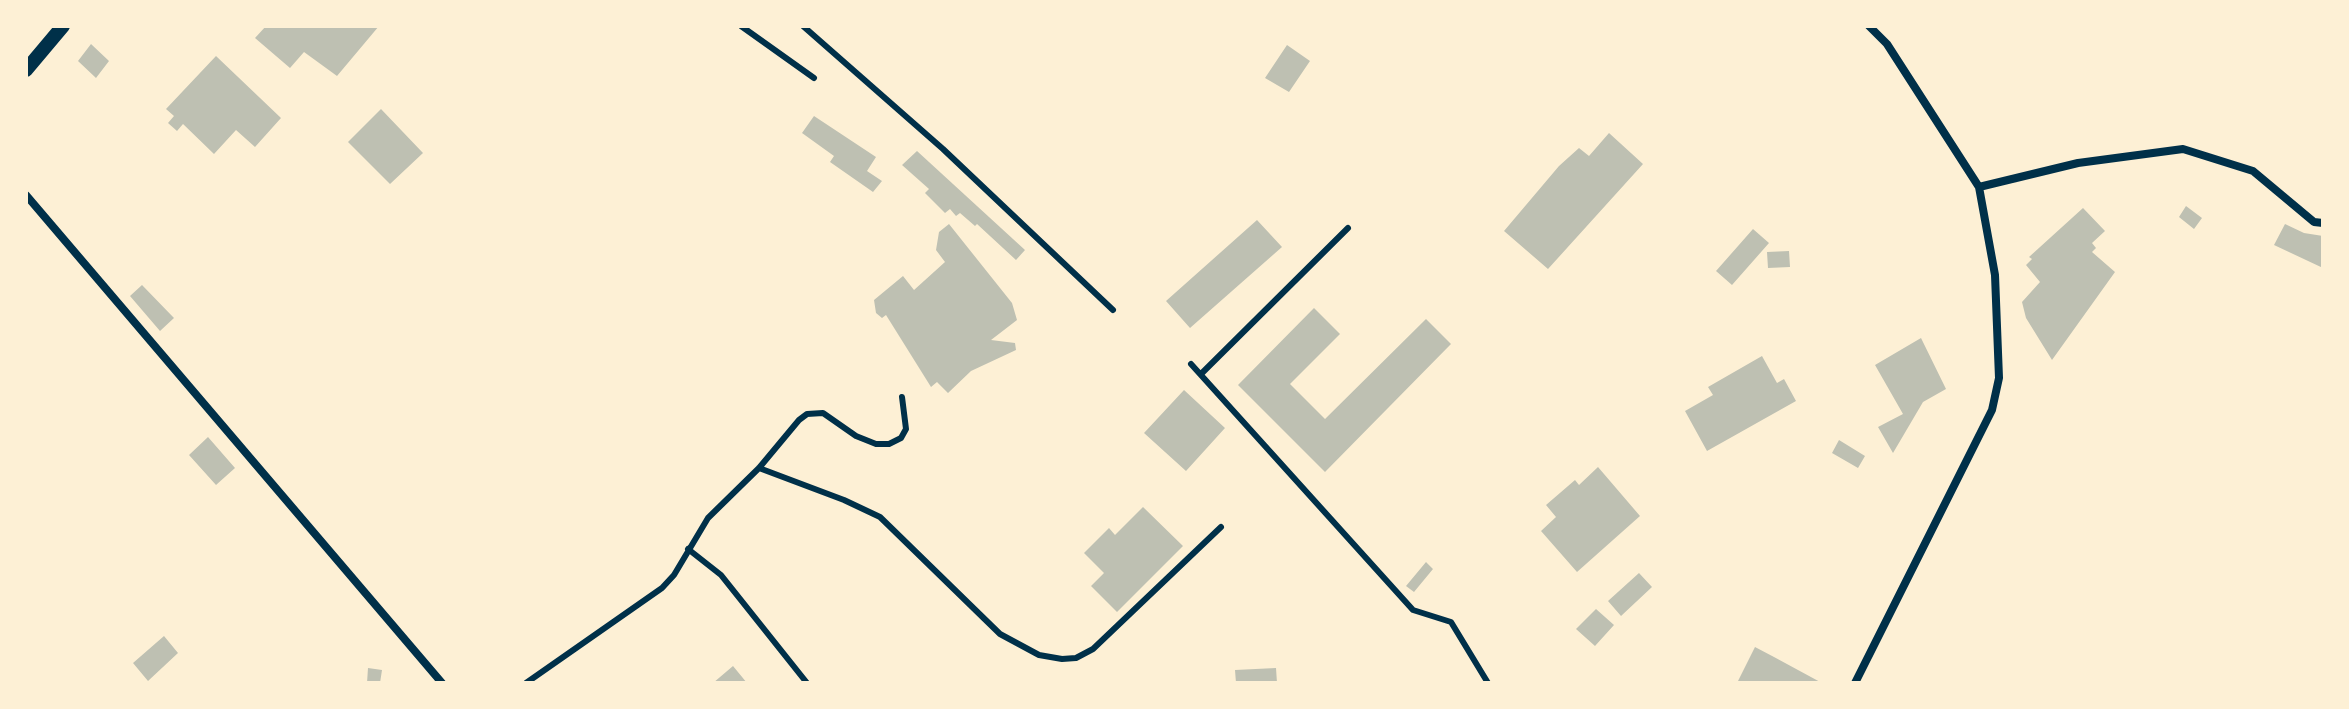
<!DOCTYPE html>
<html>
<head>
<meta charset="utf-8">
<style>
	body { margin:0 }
	#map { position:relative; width:2349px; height:709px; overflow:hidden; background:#fdf0d5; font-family:"Work Sans",sans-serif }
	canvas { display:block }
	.frame { position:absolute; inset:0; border:28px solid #fdf0d5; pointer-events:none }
</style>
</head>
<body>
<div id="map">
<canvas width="2349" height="709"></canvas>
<div class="frame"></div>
</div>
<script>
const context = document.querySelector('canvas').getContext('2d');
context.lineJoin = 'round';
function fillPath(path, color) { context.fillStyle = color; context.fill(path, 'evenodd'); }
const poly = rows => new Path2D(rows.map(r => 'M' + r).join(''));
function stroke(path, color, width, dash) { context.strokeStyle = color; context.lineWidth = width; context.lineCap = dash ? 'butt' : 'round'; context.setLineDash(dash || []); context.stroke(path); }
const building = poly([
	[266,26,379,26,337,76,304,52,290,68,255,38],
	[91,44,109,61,96,78,78,61],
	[1287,45,1310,61,1289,92,1265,78],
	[216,56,281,118,255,147,236,130,214,154,183,124,177,131,168,123,174,116,166,109],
	[381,109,423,153,390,184,348,142],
	[814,116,876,157,867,171,882,181,873,192,830,162,834,156,802,133],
	[1609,133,1643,164,1548,269,1504,231,1559,166,1579,148,1589,156],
	[917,151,1025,250,1016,260,977,224,975,226,960,213,956,216,950,209,945,213,925,193,929,189,902,165],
	[2186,206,2202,218,2194,229,2179,217],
	[2083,208,2105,231,2092,243,2096,248,2092,252,2115,272,2052,360,2026,318,2022,302,2040,282,2026,265,2032,259,2029,257],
	[1257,220,1282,247,1190,328,1166,301],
	[949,224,1012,303,1017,320,991,340,1015,343,1016,350,971,371,948,393,937,382,931,387,886,315,882,318,876,313,874,300,903,276,914,290,945,262,936,250,939,232],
	[2285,224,2304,233,2323,236,2323,268,2274,245],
	[1753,229,1769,243,1732,285,1716,271],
	[1789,251,1790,267,1768,268,1767,252],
	[142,285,174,318,160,331,130,296],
	[1314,308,1340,334,1290,384,1325,419,1426,319,1451,344,1325,472,1238,385],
	[1921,338,1946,389,1923,402,1893,453,1878,427,1903,414,1875,365],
	[1762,356,1777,383,1784,379,1796,401,1707,451,1685,411,1713,395,1708,387],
	[1184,390,1225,428,1186,471,1144,433],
	[208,437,235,468,216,485,189,455],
	[1839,440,1865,456,1858,468,1832,453],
	[1598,467,1640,516,1577,572,1541,531,1556,517,1546,505,1575,480,1579,485],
	[1143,507,1183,546,1117,612,1091,586,1104,573,1084,553,1109,528,1115,535],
	[1426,562,1433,569,1414,592,1406,586],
	[1639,573,1652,587,1621,616,1608,601],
	[1596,609,1614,625,1595,646,1576,629],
	[164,636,178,653,148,681,133,663],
	[1755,647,1774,657,1822,683,1737,683],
	[733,666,747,683,713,683],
	[368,668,382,670,380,683,367,683],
	[1276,668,1277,683,1236,683,1235,670]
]);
const service = poly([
	[741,26,814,78],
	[803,26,943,149,1113,310],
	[1191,364,1413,610,1451,622,1488,683],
	[1201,374,1348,228],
	[759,468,844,500,880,517,1000,634,1039,655,1062,659,1076,658,1093,649,1221,527],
	[688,549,721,575,807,683],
	[526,683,662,588,674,575,708,518,759,468,799,420,807,414,823,413,856,436,876,444,889,444,901,438,906,429,902,397]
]);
const minor = poly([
	[1979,187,2078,163,2183,149,2253,171,2314,222,2323,223],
	[26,195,442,683],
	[1855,683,1992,410,1999,378,1995,275,1979,187,1887,44,1869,26]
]);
const tertiary = poly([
	[26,70,63,26]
]);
fillPath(building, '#bec0b2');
stroke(service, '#003049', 6);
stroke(minor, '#003049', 8);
stroke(tertiary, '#003049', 14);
</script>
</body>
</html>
